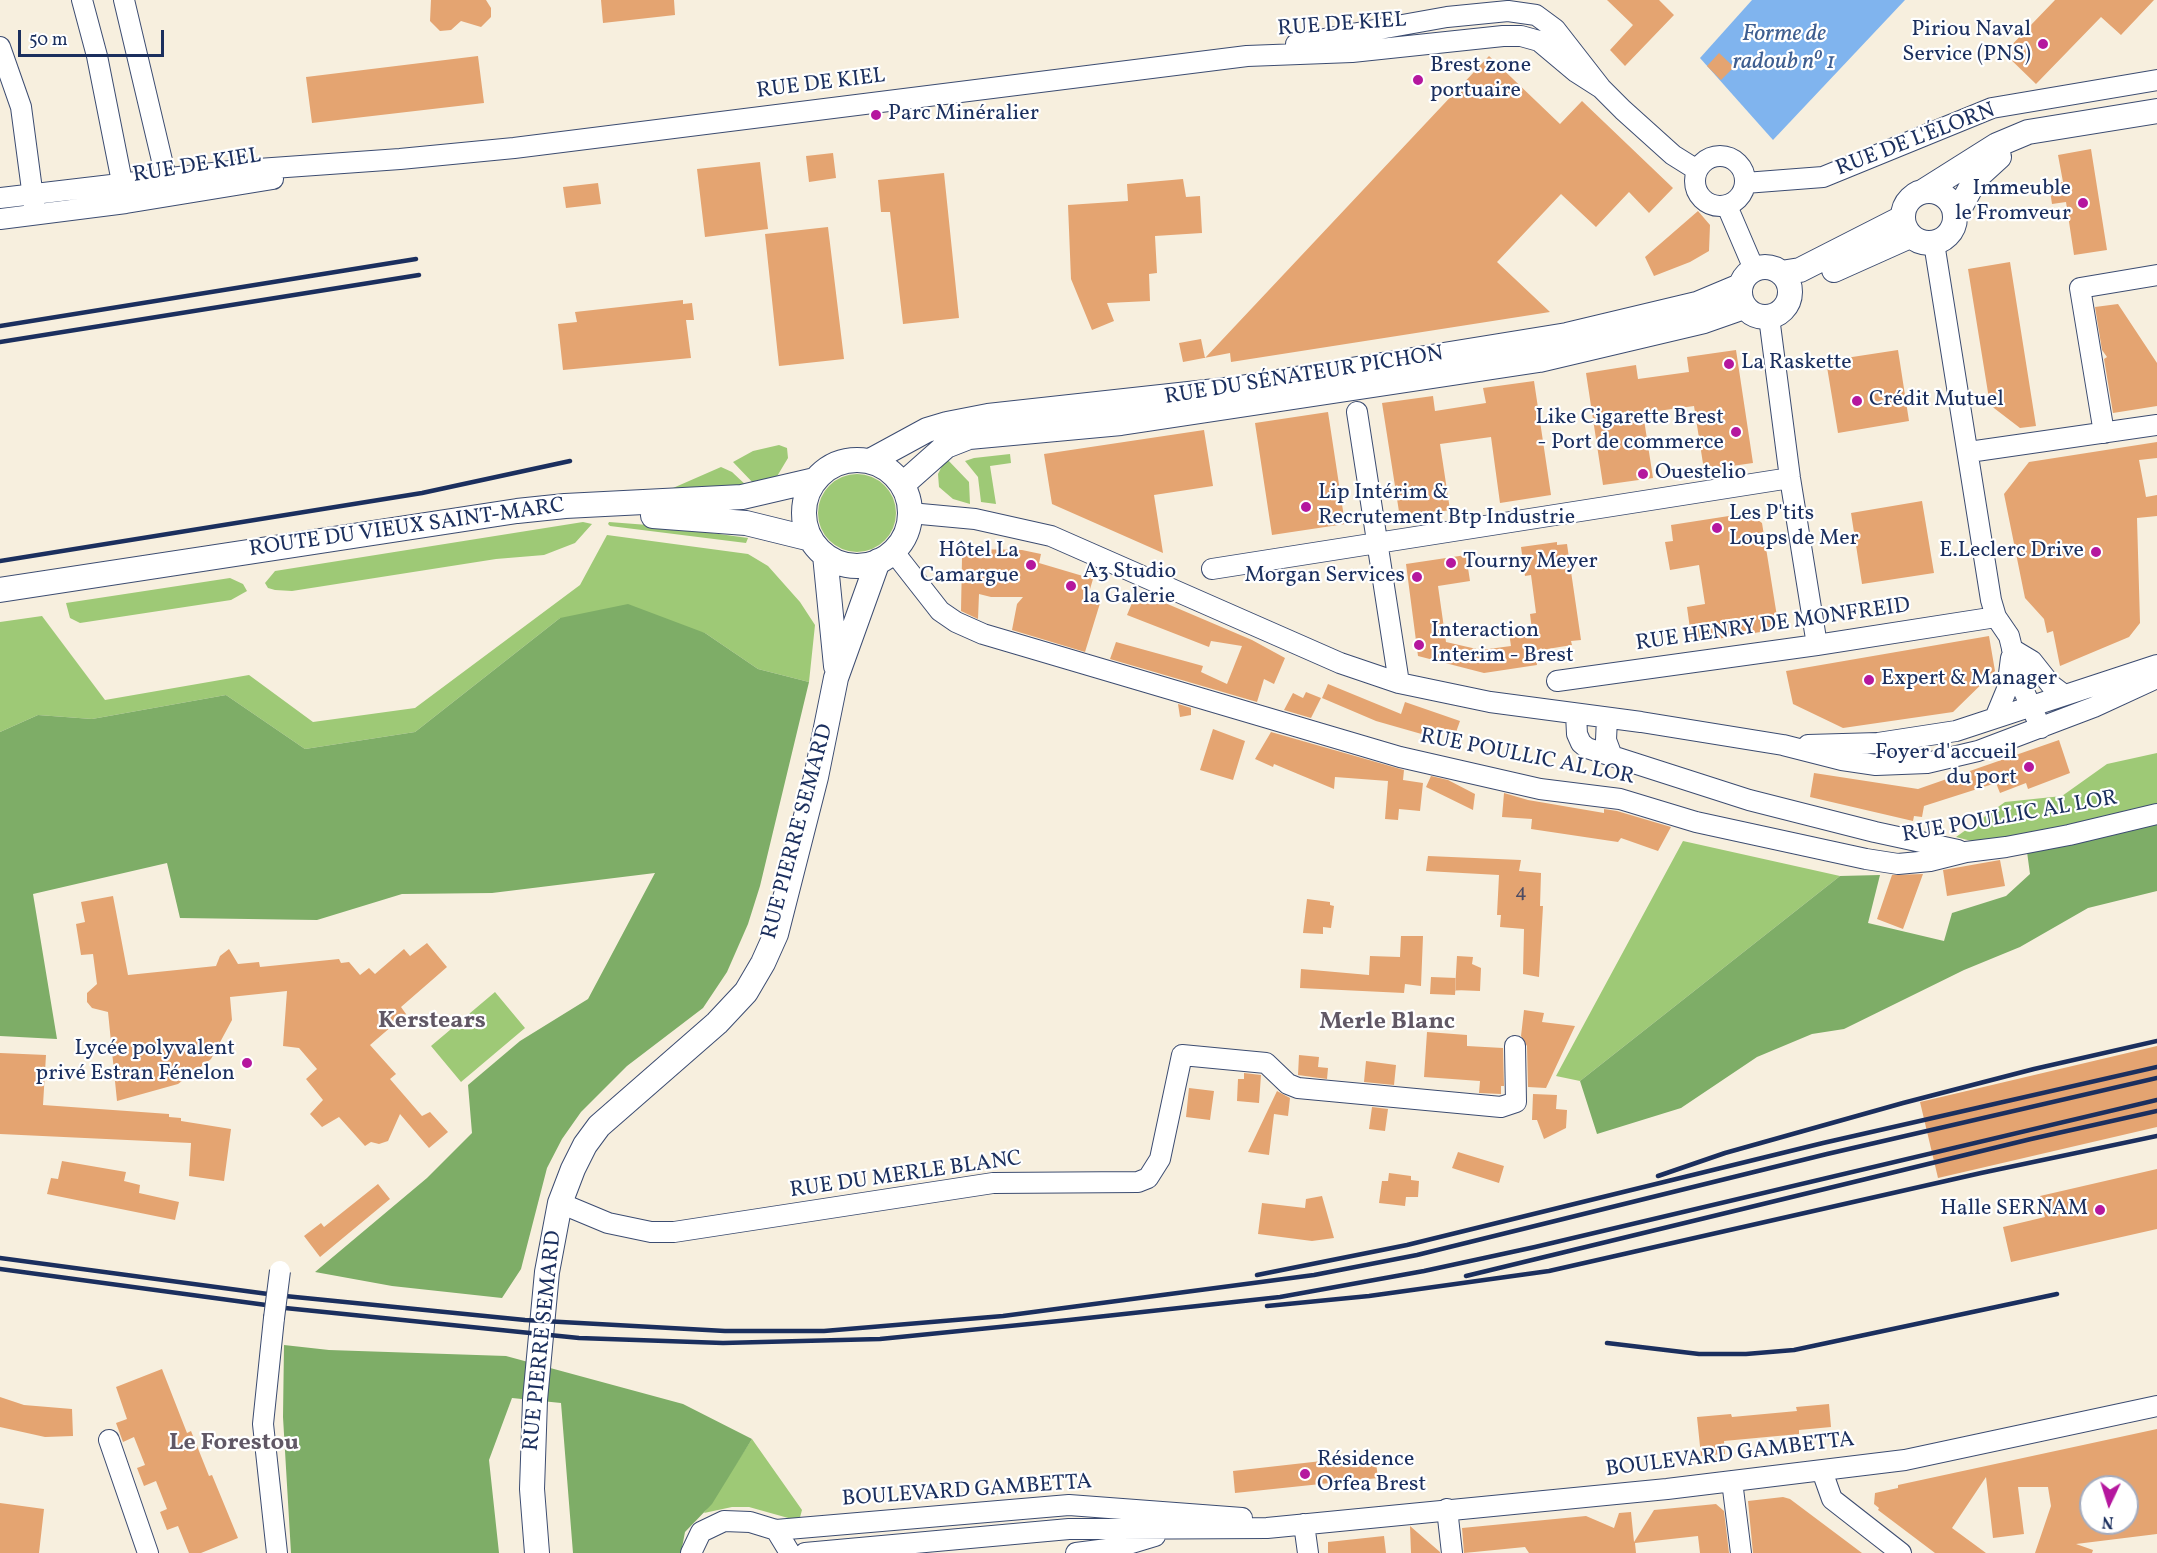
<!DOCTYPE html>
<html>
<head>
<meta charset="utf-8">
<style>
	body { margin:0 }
	#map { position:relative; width:2157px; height:1553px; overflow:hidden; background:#f7efde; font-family:Vollkorn,serif }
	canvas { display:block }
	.north { position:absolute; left:2079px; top:1475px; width:60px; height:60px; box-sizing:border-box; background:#fff; border:2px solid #a4acbf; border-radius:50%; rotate:184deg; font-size:16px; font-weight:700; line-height:24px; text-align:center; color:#1b2f5e }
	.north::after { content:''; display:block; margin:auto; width:21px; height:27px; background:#b5179e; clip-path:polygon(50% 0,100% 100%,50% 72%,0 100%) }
	.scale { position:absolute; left:18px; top:30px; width:146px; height:27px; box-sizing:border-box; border:3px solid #1b2f5e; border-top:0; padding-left:8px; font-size:18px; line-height:21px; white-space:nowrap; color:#1b2f5e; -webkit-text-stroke:4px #fff; paint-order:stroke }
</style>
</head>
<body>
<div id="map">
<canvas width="2157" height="1553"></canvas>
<div class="north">N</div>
<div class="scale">50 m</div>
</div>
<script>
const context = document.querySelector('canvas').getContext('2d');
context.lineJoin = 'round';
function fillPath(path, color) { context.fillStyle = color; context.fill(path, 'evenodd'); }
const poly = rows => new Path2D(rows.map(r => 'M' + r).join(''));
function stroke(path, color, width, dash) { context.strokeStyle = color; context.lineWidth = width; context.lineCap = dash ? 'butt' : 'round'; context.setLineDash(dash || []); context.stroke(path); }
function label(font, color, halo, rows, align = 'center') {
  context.font = font + ' Vollkorn,serif'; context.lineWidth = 4.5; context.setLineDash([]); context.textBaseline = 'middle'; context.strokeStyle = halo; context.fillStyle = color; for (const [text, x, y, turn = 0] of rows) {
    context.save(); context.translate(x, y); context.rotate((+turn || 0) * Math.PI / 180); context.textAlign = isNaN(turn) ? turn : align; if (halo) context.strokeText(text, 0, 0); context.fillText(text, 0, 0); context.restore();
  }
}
const green = poly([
	[779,445,787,448,788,458,776,478,756,486,733,462,753,451],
	[1010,454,1011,463,990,466,996,504,981,502,978,477,965,461,974,458],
	[946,458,969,482,970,504,953,499,939,487,938,474],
	[721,467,732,472,748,487,673,488],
	'818 513a39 39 0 1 1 78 0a39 39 0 1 1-78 0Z',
	[583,522,592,524,575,543,544,555,496,559,292,591,275,590,268,588,265,583,275,571],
	[609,522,661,526,748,538,746,543,610,526,608,524],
	[607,535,748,554,768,566,800,602,815,625,809,682,758,669,705,633,560,618,415,732,305,749,226,695,92,719,38,715,0,732,0,622,42,616,105,700,249,675,313,722,415,708,580,585],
	[230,578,243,584,247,591,231,600,80,623,70,618,66,603],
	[2157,753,2157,808,1979,843,1956,837,2005,802,2062,796,2107,764],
	[1683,841,1840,876,1580,1081,1556,1076],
	[495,992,525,1028,461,1082,431,1046],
	[752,1439,802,1510,799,1521,749,1507,732,1507,704,1513]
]);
const forest = poly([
	[628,604,705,633,758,669,809,682,760,886,748,924,727,972,703,1008,627,1066,581,1112,562,1139,547,1168,521,1269,502,1298,392,1286,315,1272,427,1178,472,1133,468,1085,520,1041,588,999,655,873,492,893,402,894,317,920,180,918,167,863,33,894,57,1039,0,1036,0,732,38,715,92,719,226,695,305,749,415,732,560,618],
	[2157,808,2157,891,2088,908,2020,947,1964,970,1844,1029,1812,1034,1757,1057,1681,1108,1597,1134,1580,1081,1840,876,1880,875,1868,923,1944,941,1952,913,2006,896,2030,874,2025,837],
	[284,1345,329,1350,506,1356,683,1404,752,1439,712,1504,685,1532,681,1553,573,1553,561,1403,512,1398,489,1460,499,1553,291,1553,283,1417]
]);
const water = poly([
	[1752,0,1905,0,1773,140,1700,58]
]);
const building = poly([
	[431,0,486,0,491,8,491,17,481,27,461,21,451,30,440,31,430,21],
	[601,0,674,0,675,15,603,23],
	[1607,0,1659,0,1674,15,1625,66,1610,50,1633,25],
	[2055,0,2154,0,2121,35,2101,17,2036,84,2004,53],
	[1719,53,1734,67,1721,80,1707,66],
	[478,56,484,103,312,123,306,77],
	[1489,56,1560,124,1582,101,1673,188,1649,213,1629,192,1596,227,1561,194,1497,262,1550,312,1231,362,1230,353,1183,362,1179,343,1201,339,1205,358],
	[2091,149,2107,250,2074,255,2066,202,2052,204,2049,184,2063,182,2058,155],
	[833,153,836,178,809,182,806,156],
	[760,162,768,229,705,237,697,169],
	[944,173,959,318,903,324,890,212,881,212,878,180],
	[1183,179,1186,197,1200,196,1202,233,1155,236,1157,273,1149,274,1150,301,1107,303,1114,321,1092,330,1071,279,1068,205,1128,201,1127,184],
	[598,183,601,204,566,208,563,187],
	[1698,211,1710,225,1709,251,1690,262,1654,276,1645,257],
	[828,227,844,359,779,366,765,234],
	[2010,262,2036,426,2020,428,1990,405,1968,269],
	[683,300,683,304,692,303,694,320,686,320,691,358,563,370,558,324,577,322,575,312],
	[2118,304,2157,363,2157,406,2113,413,2104,359,2107,357,2102,350,2095,307],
	[1736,350,1753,463,1704,470,1694,406,1643,413,1653,478,1603,485,1586,373,1636,365,1638,379,1689,372,1687,357],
	[1898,350,1909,421,1838,433,1826,361],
	[1534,381,1551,495,1500,503,1491,437,1440,444,1450,510,1400,518,1382,403,1433,396,1435,411,1486,403,1483,388],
	[1328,412,1345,524,1272,535,1255,423],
	[1204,430,1213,486,1154,495,1163,553,1052,504,1044,454],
	[2157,442,2157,458,2139,460,2146,497,2157,495,2157,516,2137,518,2140,623,2129,637,2060,666,2053,631,2047,633,2044,619,2025,598,2004,494,2029,462],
	[1922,501,1934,573,1862,584,1851,513],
	[1748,513,1762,523,1779,629,1692,643,1687,607,1705,604,1699,565,1670,570,1665,542,1673,541,1671,525],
	[1557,542,1557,545,1567,544,1581,640,1571,641,1572,645,1535,651,1537,665,1484,673,1418,656,1406,564,1466,555,1470,581,1438,586,1446,642,1481,650,1511,646,1509,633,1532,630,1530,614,1536,613,1531,575,1525,576,1521,547],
	[972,549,1022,550,1041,554,1039,563,1093,579,1088,596,1101,600,1085,652,1012,630,1017,604,1023,597,991,597,979,594,978,619,961,611,962,558],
	[1137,591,1252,640,1285,658,1274,684,1264,679,1257,702,1110,659,1116,642,1203,666,1201,672,1227,684,1242,646,1211,641,1209,647,1127,615],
	[1989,636,1995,671,1953,712,1843,728,1793,704,1786,671],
	[1328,684,1401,714,1405,702,1460,721,1455,735,1427,726,1425,735,1376,721,1322,698],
	[1306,692,1321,698,1311,718,1284,710,1293,693,1303,698],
	[1178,704,1191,708,1191,715,1180,717],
	[1213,729,1245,741,1233,780,1200,770],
	[1271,732,1404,770,1403,780,1423,783,1420,811,1399,809,1398,820,1385,819,1388,781,1335,777,1334,789,1274,764,1273,767,1255,759],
	[2059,740,2070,773,2028,789,2026,783,2000,793,1996,783,1924,806,1922,817,1914,816,1913,821,1810,797,1814,773,1918,789],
	[1431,776,1448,780,1475,794,1473,810,1426,787],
	[1504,793,1528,800,1604,813,1604,809,1617,811,1671,827,1658,851,1621,838,1618,842,1531,829,1532,819,1502,817],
	[1428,856,1521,860,1519,871,1541,873,1540,906,1543,906,1539,977,1523,974,1524,929,1500,927,1501,915,1497,915,1499,875,1426,871],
	[2000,860,2005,886,1947,896,1943,870],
	[1923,874,1903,929,1877,919,1892,875],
	[113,896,128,975,216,966,220,956,229,949,238,964,259,962,260,967,339,959,341,963,349,962,360,975,369,968,375,974,404,949,410,956,427,943,447,967,401,1007,406,1014,370,1045,396,1074,390,1079,422,1116,430,1112,448,1132,429,1148,400,1114,388,1141,379,1144,371,1142,365,1146,339,1117,322,1127,310,1114,323,1100,306,1079,317,1069,299,1048,283,1046,287,991,230,997,232,1020,211,1059,178,1084,117,1101,108,1012,92,1008,87,1002,87,993,97,984,93,954,81,955,76,924,85,922,81,902],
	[1307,899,1330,902,1330,905,1334,906,1331,928,1323,927,1323,934,1303,933],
	[1401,936,1423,936,1421,986,1405,984,1404,993,1300,988,1301,969,1369,975,1370,956,1400,957],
	[1457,956,1473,957,1472,964,1481,968,1480,991,1455,990],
	[1431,977,1456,978,1455,995,1430,994],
	[1524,1010,1544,1013,1542,1022,1575,1026,1546,1088,1528,1087,1527,1046,1521,1036],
	[1427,1032,1467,1035,1467,1046,1503,1048,1504,1086,1501,1086,1501,1094,1479,1093,1480,1081,1424,1077],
	[2157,1046,2157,1127,1938,1178,1920,1102],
	[0,1053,46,1055,43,1105,169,1114,169,1117,181,1118,181,1121,231,1129,224,1181,189,1176,191,1143,0,1134],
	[1299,1055,1319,1057,1318,1067,1328,1068,1327,1079,1298,1075],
	[1366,1061,1396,1065,1394,1085,1364,1082],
	[1244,1073,1261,1075,1259,1103,1237,1101,1238,1079,1244,1079],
	[1189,1088,1214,1091,1210,1120,1186,1117],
	[1277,1091,1290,1098,1288,1116,1274,1114,1269,1155,1248,1152],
	[1533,1094,1557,1095,1556,1109,1567,1110,1566,1128,1544,1139,1537,1120,1532,1120],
	[1372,1107,1388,1109,1385,1131,1369,1129],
	[1458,1152,1504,1166,1499,1183,1452,1168],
	[62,1161,126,1172,124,1181,140,1185,139,1193,179,1202,175,1220,47,1194,51,1178,58,1179],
	[2157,1169,2157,1229,2011,1262,2003,1227,2045,1217,2040,1196],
	[1389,1173,1411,1176,1411,1180,1419,1181,1418,1197,1406,1197,1405,1206,1379,1203,1382,1181,1388,1181],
	[378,1184,390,1199,320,1257,304,1236,321,1223,324,1227],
	[1322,1196,1334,1238,1312,1241,1258,1234,1262,1203,1305,1208,1306,1199],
	[162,1369,187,1433,191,1431,209,1476,212,1475,238,1538,201,1553,189,1553,178,1526,167,1530,160,1512,167,1509,156,1481,144,1486,137,1468,145,1465,134,1437,123,1442,116,1423,127,1419,116,1387],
	[0,1397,24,1405,72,1409,73,1436,45,1437,0,1427],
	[1829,1404,1831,1427,1799,1430,1799,1434,1724,1441,1725,1454,1701,1456,1697,1417,1731,1414,1732,1417,1797,1411,1796,1407],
	[2157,1429,2157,1534,2076,1544,2093,1550,2092,1553,2035,1553,2051,1506,2048,1487,2018,1487,2024,1534,1993,1538,1986,1477,1952,1528,1986,1553,1935,1553,1878,1510,1879,1508,1874,1504,1875,1493,1898,1488,1898,1485],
	[2091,1487,2127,1487,2127,1523,2091,1523],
	[1375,1455,1378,1478,1235,1493,1233,1471],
	[1783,1497,1790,1499,1862,1553,1753,1553,1748,1501],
	[0,1503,44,1509,39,1553,0,1553],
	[1716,1504,1724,1511,1729,1553,1700,1553,1698,1536,1635,1543,1636,1553,1529,1553,1525,1547,1464,1553,1462,1528,1586,1516,1614,1528,1619,1513,1631,1512,1634,1542,1654,1510],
	[1410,1526,1440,1552,1440,1553,1411,1553],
	[1384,1536,1386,1553,1328,1553,1328,1542]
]);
const minor = poly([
	[82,0,97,56,125,197],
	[124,0,169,190],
	[1296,44,1447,17,1508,11,1536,15,1555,29,1601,88,1623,110,1673,155,1697,170],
	[0,47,21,107,34,205],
	'1695 181a25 25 0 1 1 50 0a25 25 0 1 1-50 0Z',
	[1745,183,1823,177,1992,108,2157,80],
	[0,198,230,171,400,159,514,148,1247,56,1352,52,1503,36,1521,36,1539,41,1576,72,1601,88],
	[1727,206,1754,269],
	[0,219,126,203,273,179],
	[1934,243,1991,600,1996,617,2009,636,2021,685,2041,728],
	[1769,317,1790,478,1817,645],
	[1357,412,1399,683],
	[2104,433,2080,288,2157,275],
	[1969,452,2157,425],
	[910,513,975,519,1051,536,1340,663,1399,683,1490,702,1641,722,1783,745,1842,760,1876,765,1927,763,1978,751,2094,707,2157,678],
	[893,551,940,611,956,622,983,634,1400,757,1540,789,1620,799,1696,822,1866,859,1898,864,1930,861,1966,852,2006,847,2069,835,2157,814],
	[1212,569,1790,478],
	[2012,649,2032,661,2051,685,2063,694],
	[1557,681,1817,645,1996,617],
	[1576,714,1577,734,1581,743,1587,748,1749,800,1875,832,1958,850],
	[1607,718,1606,740,1612,756],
	[1995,718,2007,689,2011,658],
	[1808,745,1878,743,1956,731,2157,665],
	[560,1203,608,1223,651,1232,674,1232,993,1183,1138,1182,1148,1178,1160,1159,1182,1055,1266,1063,1288,1084,1298,1088,1501,1107,1516,1102,1515,1046],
	[274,1318,263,1424,277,1553],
	[109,1440,148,1553],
	[1822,1471,1832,1499,1901,1553],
	[1732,1481,1741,1553],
	[1447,1509,1452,1553],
	[1304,1524,1308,1553],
	[776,1530,1069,1505,1242,1518],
	[691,1553,701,1532,724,1521,750,1522,776,1530,790,1553],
	[805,1553,1069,1529,1267,1528,1667,1489,1905,1460,2157,1406],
	[1076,1553,1115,1548,1155,1536]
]);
const major = poly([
	'1903 217a26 26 0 1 1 52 0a26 26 0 1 1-52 0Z',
	[1924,191,1997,145,2028,132,2157,111],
	[1956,215,1976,178,1999,157],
	'1740 292a25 25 0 1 1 50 0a25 25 0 1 1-50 0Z',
	[1834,270,1910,236],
	[1781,273,1800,270,1902,218],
	'804 513a53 53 0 1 1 106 0a53 53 0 1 1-106 0Z',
	[870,461,927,430,947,424,988,416,1234,389,1567,335,1697,304,1740,286],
	[902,485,946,446,969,437,1121,423,1539,360,1704,321,1744,307],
	[653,516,746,523,811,539],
	[825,555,836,666],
	[0,590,517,511,565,506,742,497,815,480],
	[537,1553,532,1489,535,1400,547,1272,560,1203,573,1169,585,1145,599,1126,717,1023,746,992,763,963,776,934,816,777,836,678,878,561]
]);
const rail = poly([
	[0,326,416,259],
	[0,342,419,275],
	[0,561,422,493,570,461],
	[1658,1176,1725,1153,1903,1103,2034,1069,2157,1041],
	[0,1258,268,1294],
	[0,1269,266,1305],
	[1257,1275,1407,1245,1823,1143,2157,1067],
	[1466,1276,2031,1139,2157,1111],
	[285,1296,525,1320,725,1331,824,1331,1003,1316,1314,1275,1417,1255,1827,1154,2157,1078],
	[1267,1306,1369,1296,1549,1271,1981,1173,2157,1136],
	[285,1308,579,1338,723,1343,880,1339,1069,1320,1280,1297,1424,1271,1535,1247,2157,1100],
	[1607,1343,1699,1354,1746,1354,1794,1350,2057,1294]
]);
const minorBridge = poly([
	[274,1318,280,1271]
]);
const markers = [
	[2043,44,6,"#b5179e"],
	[1418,80,6,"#b5179e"],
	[876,115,6,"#b5179e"],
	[2083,203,6,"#b5179e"],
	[1729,364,6,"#b5179e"],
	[1857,401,6,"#b5179e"],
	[1736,432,6,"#b5179e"],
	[1643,474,6,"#b5179e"],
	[1306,507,6,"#b5179e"],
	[1717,528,6,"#b5179e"],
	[2096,552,6,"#b5179e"],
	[1451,563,6,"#b5179e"],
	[1031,565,6,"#b5179e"],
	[1417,577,6,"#b5179e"],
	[1071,586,6,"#b5179e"],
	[1419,645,6,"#b5179e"],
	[1869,680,6,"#b5179e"],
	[2029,767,6,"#b5179e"],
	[247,1063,6,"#b5179e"],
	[2100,1210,6,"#b5179e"],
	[1305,1474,6,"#b5179e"]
];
const numberNames = [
	["4",1521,893]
];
const streetNames = [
	["RUE DE KIEL",1342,26,-4],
	["RUE DE KIEL",821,85,-7],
	["RUE DE L'ÉLORN",1916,141,-21],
	["RUE DE KIEL",197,167,-9],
	["RUE DU SÉNATEUR PICHON",1304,377,-9],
	["ROUTE DU VIEUX SAINT-MARC",407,529,-8],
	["RUE HENRY DE MONFREID",1773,626,-8],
	["RUE POULLIC AL LOR",1527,758,11],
	["RUE POULLIC AL LOR",2010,818,-10],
	["RUE PIERRE SEMARD",799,832,-75],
	["RUE DU MERLE BLANC",906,1176,-8],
	["RUE PIERRE SEMARD",544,1341,-84],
	["BOULEVARD GAMBETTA",1730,1456,-7],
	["BOULEVARD GAMBETTA",967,1492,-4]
];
const poiNames = [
	["Piriou Naval",2031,31,"right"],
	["Service (PNS)",2031,56,"right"],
	["Brest zone",1430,67],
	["portuaire",1430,92],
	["Parc Minéralier",888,115],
	["Immeuble",2071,190,"right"],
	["le Fromveur",2071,215,"right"],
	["La Raskette",1741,364],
	["Crédit Mutuel",1869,401],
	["Like Cigarette Brest",1724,419,"right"],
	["- Port de commerce",1724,444,"right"],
	["Ouestelio",1655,474],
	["Lip Intérim &",1318,494],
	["Recrutement Btp Industrie",1318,519],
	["Les P'tits",1729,515],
	["Loups de Mer",1729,540],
	["Hôtel La",1019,552,"right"],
	["Camargue",1019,577,"right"],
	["E.Leclerc Drive",2084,552,"right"],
	["Tourny Meyer",1463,563],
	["A3 Studio",1083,573],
	["la Galerie",1083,598],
	["Morgan Services",1405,577,"right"],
	["Interaction",1431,632],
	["Interim - Brest",1431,657],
	["Expert & Manager",1881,680],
	["Foyer d'accueil",2017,754,"right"],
	["du port",2017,779,"right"],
	["Lycée polyvalent",235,1050,"right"],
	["privé Estran Fénelon",235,1075,"right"],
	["Halle SERNAM",2088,1210,"right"],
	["Résidence",1317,1461],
	["Orfea Brest",1317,1486]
];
const waterNames = [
	["Forme de",1784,36],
	["radoub nº 1",1784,64]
];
const neighbourhoodNames = [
	["Kerstears",432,1023],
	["Merle Blanc",1387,1024],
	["Le Forestou",234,1445]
];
fillPath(green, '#9ec976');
fillPath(forest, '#7ead67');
fillPath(water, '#80b4ee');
fillPath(building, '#e4a471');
stroke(minor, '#3c4c71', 22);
stroke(major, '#3c4c71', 26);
stroke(minor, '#fff', 20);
stroke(major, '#fff', 24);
stroke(rail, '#1b2f5e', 4.5);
stroke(minorBridge, '#3c4c71', 22, []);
stroke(minorBridge, '#fff', 20);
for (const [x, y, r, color] of markers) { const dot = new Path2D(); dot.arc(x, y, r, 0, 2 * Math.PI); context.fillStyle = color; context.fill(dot); stroke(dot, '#fff', 2); }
label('20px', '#4d4c63', null, numberNames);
label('22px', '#1b2f5e', '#fff', streetNames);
label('22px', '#1b2f5e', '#fff', poiNames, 'left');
label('italic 24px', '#3e5e90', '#fff', waterNames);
label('bold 24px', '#615865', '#fff', neighbourhoodNames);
</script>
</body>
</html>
